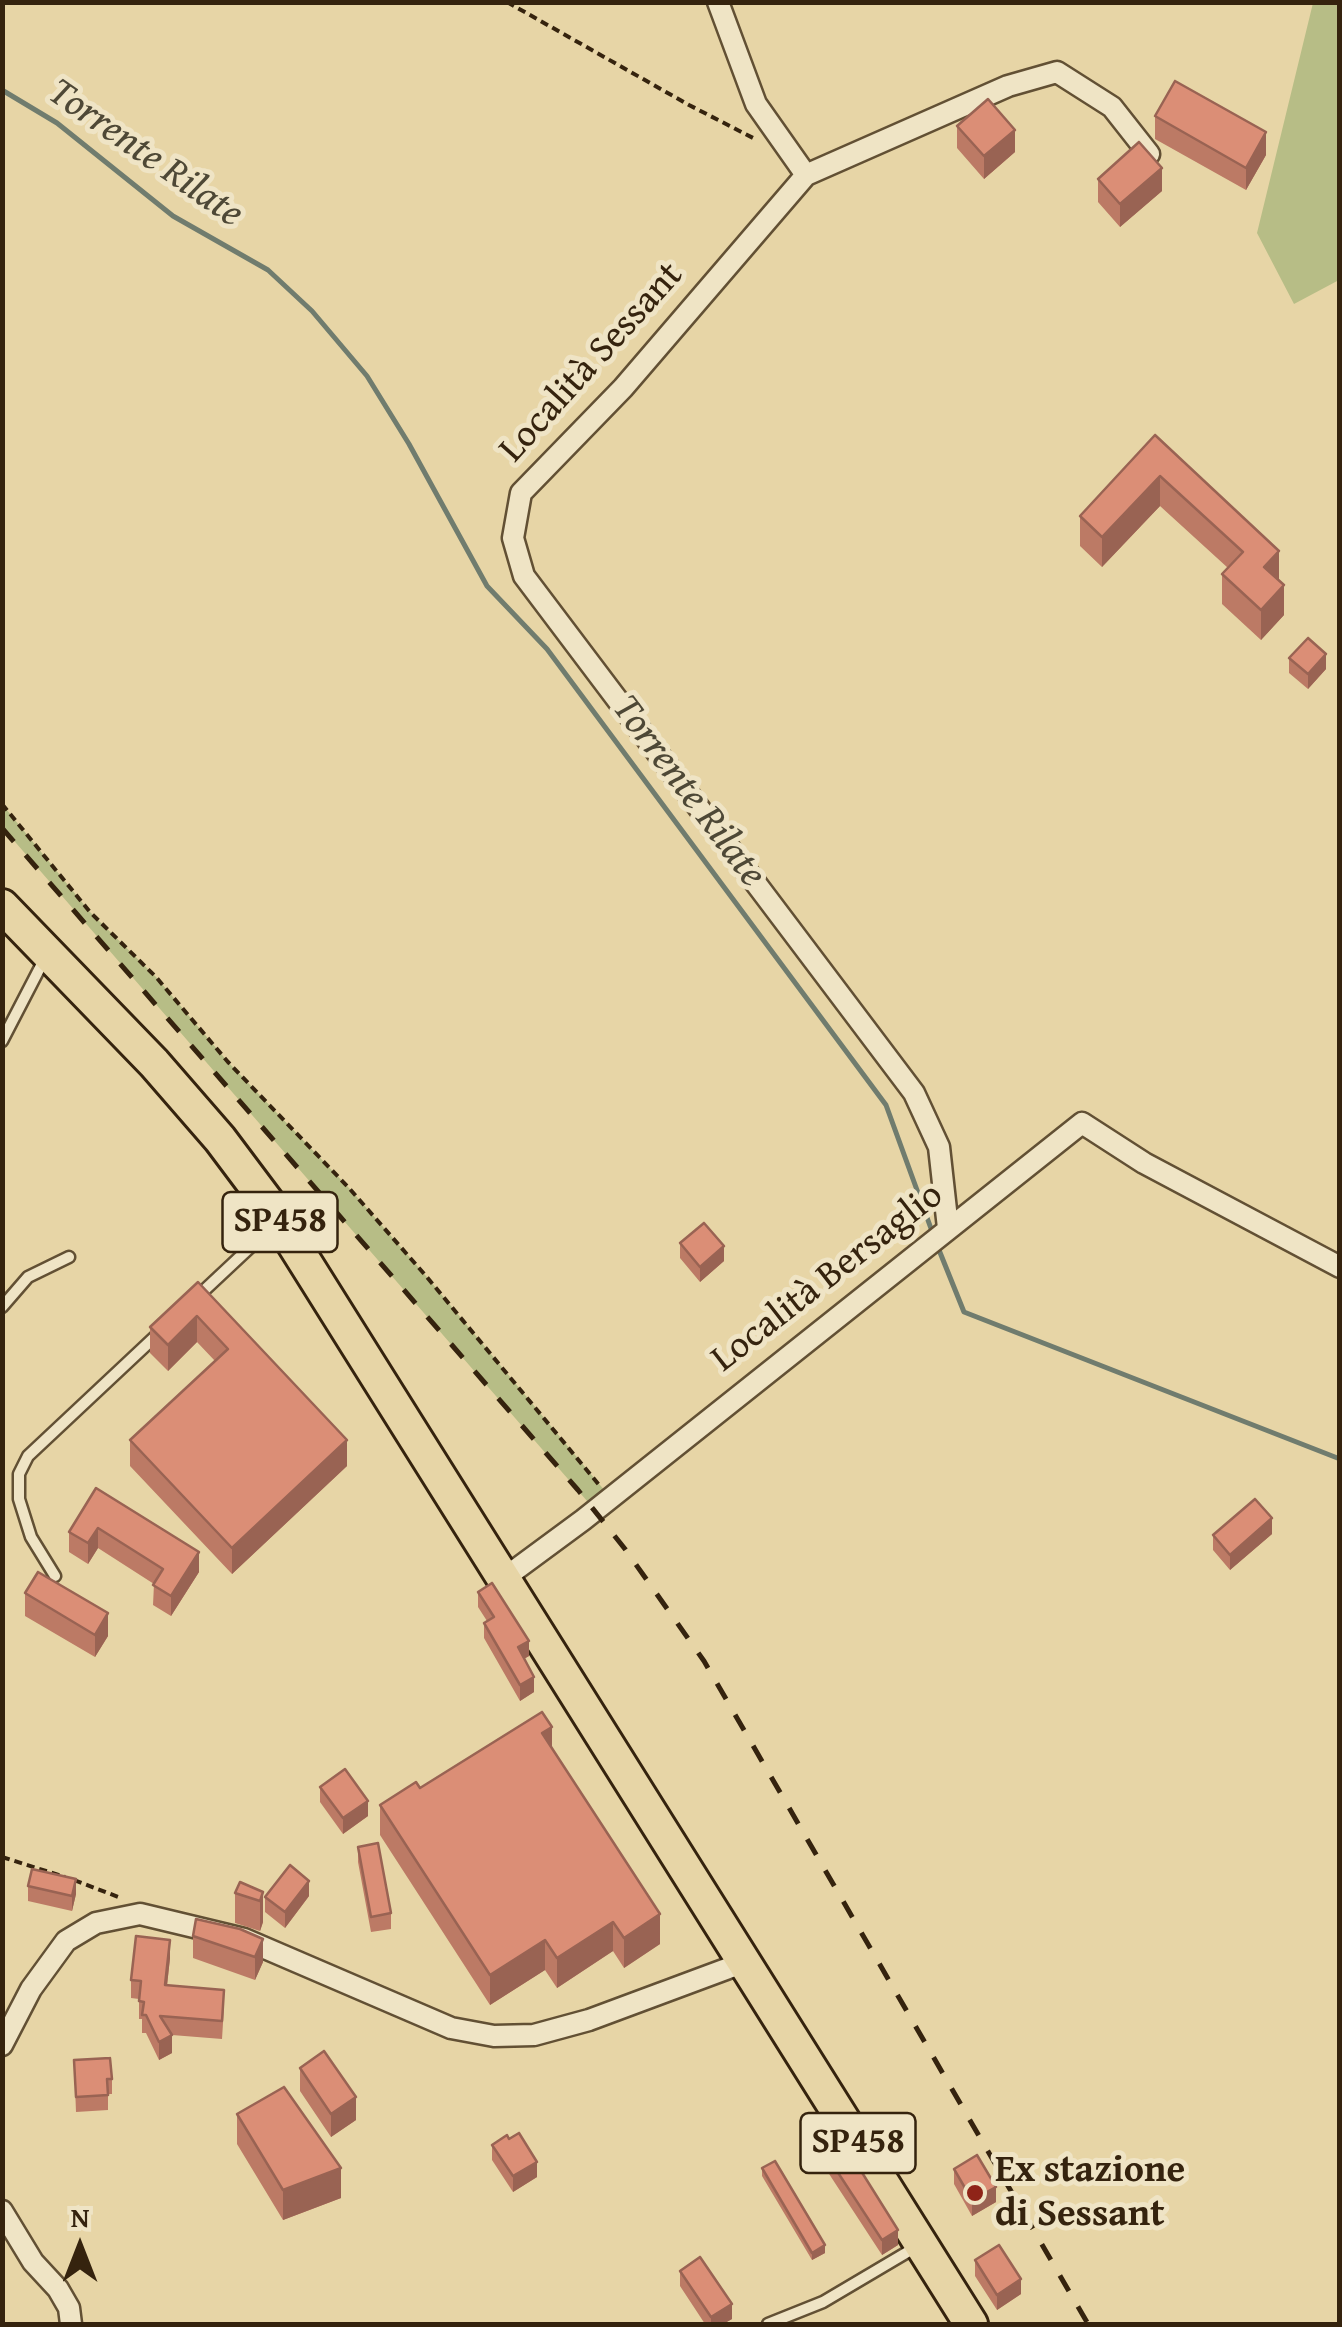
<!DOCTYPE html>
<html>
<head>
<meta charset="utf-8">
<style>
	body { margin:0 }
	#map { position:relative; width:1342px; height:2327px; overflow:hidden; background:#e7d5a6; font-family:"Gentium Book Plus",serif }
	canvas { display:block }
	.frame { position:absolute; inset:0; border:5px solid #35230e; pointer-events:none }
	.north { position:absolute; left:30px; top:2197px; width:100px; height:100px; -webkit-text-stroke:8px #efe4c5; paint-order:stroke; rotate:0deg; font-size:28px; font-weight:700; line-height:40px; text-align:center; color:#35230e }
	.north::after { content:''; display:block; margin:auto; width:35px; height:45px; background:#35230e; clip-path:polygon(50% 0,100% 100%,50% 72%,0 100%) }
</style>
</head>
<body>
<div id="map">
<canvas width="1342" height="2327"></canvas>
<div class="frame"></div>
<div class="north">N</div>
</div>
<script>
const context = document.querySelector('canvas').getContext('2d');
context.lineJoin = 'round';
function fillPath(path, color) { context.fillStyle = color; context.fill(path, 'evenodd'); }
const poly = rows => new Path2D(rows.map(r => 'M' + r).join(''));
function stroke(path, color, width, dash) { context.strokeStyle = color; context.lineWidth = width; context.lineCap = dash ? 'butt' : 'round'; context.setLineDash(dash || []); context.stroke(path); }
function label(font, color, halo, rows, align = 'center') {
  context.font = font + ' "Gentium Book Plus",serif'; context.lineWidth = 10; context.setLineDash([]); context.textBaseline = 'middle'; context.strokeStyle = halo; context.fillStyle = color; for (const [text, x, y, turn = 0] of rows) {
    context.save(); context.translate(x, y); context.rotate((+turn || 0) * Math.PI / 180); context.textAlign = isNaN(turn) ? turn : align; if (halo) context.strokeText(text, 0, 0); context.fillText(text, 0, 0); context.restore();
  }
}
const green = poly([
	[1313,3,1339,3,1339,280,1294,304,1257,233],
	[2,804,90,912,156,977,228,1062,349,1188,426,1276,610,1497,594,1509,3,828]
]);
const stream = poly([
	[2,90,57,123,173,216,268,270,312,311,367,376,409,444,487,586,547,649,886,1105,933,1234],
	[937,1245,964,1312,1340,1459]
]);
const path = poly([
	[507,2,689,105,757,140],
	[2,804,90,912,156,977,228,1062,349,1188,426,1276,600,1486],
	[2,1857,65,1877],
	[74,1880,121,1898]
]);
const service = poly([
	[2,1041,45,958],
	[196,1298,275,1224],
	[2,1307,28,1277,69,1257],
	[55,1576,31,1537,19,1499,19,1474,28,1456,158,1334],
	[768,2324,823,2302,916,2247]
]);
const minor = poly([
	[718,2,756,104,806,175,623,388,521,493,513,538,524,576,914,1093,939,1147,948,1228],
	[806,175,1008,86,1057,72,1112,107,1149,154],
	[503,1579,583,1520,1082,1123,1144,1163,1340,1267],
	[2,2045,31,1989,66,1941,96,1923,140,1914,244,1939,451,2028,494,2036,534,2035,589,2020,745,1962],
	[2,2211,33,2262,58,2289,69,2308,71,2324]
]);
const primary = poly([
	[2,906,154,1063,220,1139,268,1203,971,2324]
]);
const rail = poly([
	[2,828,578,1490,625,1549,704,1661,1088,2324]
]);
const wall = poly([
	[1155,116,1266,155,1246,190,1155,139],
	[957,126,1015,152,984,179,957,148],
	[1098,179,1162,191,1120,227,1098,202],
	[1155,435,1279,581,1284,615,1261,640,1222,604,1222,574,1228,568,1160,506,1102,567,1080,546,1080,516],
	[1289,658,1326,669,1308,689,1289,673],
	[680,1243,724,1261,700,1282,680,1258],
	[198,1282,347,1466,232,1574,130,1466,130,1440,215,1361,197,1342,168,1371,150,1353,150,1327],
	[96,1488,199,1572,171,1616,153,1605,154,1584,98,1548,88,1564,69,1552,69,1532],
	[1272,1534,1230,1570,1213,1550,1213,1535],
	[478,1592,529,1656,524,1659,534,1692,520,1701,484,1638,484,1623,487,1621,478,1607],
	[25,1593,108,1636,95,1657,25,1616],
	[552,1748,660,1944,624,1968,613,1951,557,1988,545,1970,490,2005,380,1835,380,1805,420,1788],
	[320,1787,368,1816,343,1834,320,1802],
	[358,1847,391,1913,391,1929,371,1932,358,1862],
	[28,1886,76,1894,72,1911,28,1901],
	[263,1892,263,1922,260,1931,235,1923,235,1893],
	[309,1896,285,1928,265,1912,265,1897],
	[196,1919,263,1962,255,1980,193,1958,193,1936],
	[170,1958,167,1986,224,2007,222,2039,172,2035,172,2053,159,2060,146,2033,142,2033,142,2019,139,2019,139,1999,131,1998,131,1980],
	[74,2060,112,2079,112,2094,108,2094,108,2110,76,2112],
	[300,2068,356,2120,331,2137,300,2091],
	[237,2114,341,2198,283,2220,237,2144],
	[818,2142,898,2245,882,2255,818,2157],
	[492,2145,537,2177,513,2192,492,2160],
	[762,2168,825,2253,812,2260,762,2176],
	[954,2169,996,2202,972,2216,954,2184],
	[975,2260,1021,2294,997,2310,975,2276],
	[680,2271,732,2319,723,2324,705,2324,680,2286]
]);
const shadedWall = poly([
	[1015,130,1015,152,984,179,984,156],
	[1266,132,1266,155,1246,190,1246,168],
	[1162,168,1162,191,1120,227,1120,204],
	[1160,476,1160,506,1102,567,1102,537],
	[1279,551,1279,582,1264,567],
	[1284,585,1284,615,1261,640,1261,610],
	[1326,654,1326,669,1308,689,1308,674],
	[724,1246,724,1261,700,1282,700,1267],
	[197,1316,197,1342,168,1371,168,1345],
	[347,1440,347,1466,232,1574,232,1548],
	[1272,1518,1272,1534,1230,1570,1230,1555],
	[98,1528,98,1548,88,1564,88,1543],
	[199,1552,199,1572,171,1616,171,1596],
	[108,1613,108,1636,95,1657,95,1635],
	[529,1641,529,1656,518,1662,518,1647],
	[534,1677,534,1692,520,1701,520,1685],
	[552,1727,552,1757,542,1733],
	[368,1801,368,1816,343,1834,343,1818],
	[76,1879,76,1894,72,1911,72,1896],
	[309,1881,309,1896,285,1928,285,1912],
	[263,1892,263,1922,260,1931,260,1901],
	[660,1914,660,1944,624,1968,624,1938],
	[613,1922,613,1951,557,1988,557,1958],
	[263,1939,263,1962,255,1980,255,1957],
	[170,1940,170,1958,165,2003,165,1985],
	[545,1940,545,1970,490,2005,490,1975],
	[172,2035,172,2053,159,2060,159,2042],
	[356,2097,356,2120,331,2137,331,2114],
	[537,2162,537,2177,513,2192,513,2176],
	[341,2168,341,2198,283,2220,283,2190],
	[996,2187,996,2202,972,2216,972,2200],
	[898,2230,898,2245,882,2255,882,2240],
	[825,2245,825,2253,812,2260,812,2253],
	[1021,2279,1021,2294,997,2310,997,2295],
	[732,2304,732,2319,723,2324,711,2324,711,2317]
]);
const building = poly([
	[1175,81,1266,132,1246,168,1155,116,1175,81],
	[988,99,1015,130,984,156,957,126,988,99],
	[1139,142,1162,168,1120,204,1098,179,1139,142],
	[1155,435,1279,551,1264,567,1284,585,1261,610,1222,574,1243,552,1160,476,1102,537,1080,516,1155,435],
	[1308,638,1326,654,1308,674,1289,658,1308,638],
	[704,1223,724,1246,700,1267,680,1243,704,1223],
	[198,1282,347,1440,232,1548,130,1440,228,1349,197,1316,168,1345,150,1327,198,1282],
	[96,1488,199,1552,171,1596,153,1585,163,1569,98,1528,88,1543,69,1532,96,1488],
	[1255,1499,1272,1518,1230,1555,1213,1535,1255,1499],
	[38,1572,108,1613,95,1635,25,1593,38,1572],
	[492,1583,529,1641,518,1647,534,1677,520,1685,484,1623,494,1617,478,1592,492,1583],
	[542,1712,552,1727,542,1733,660,1914,624,1938,613,1922,557,1958,545,1940,490,1975,380,1805,416,1782,420,1788,542,1712],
	[345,1769,368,1801,343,1818,320,1787,345,1769],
	[378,1843,391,1913,371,1917,358,1847,378,1843],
	[290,1865,309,1881,285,1912,265,1897,290,1865],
	[32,1869,76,1879,72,1896,28,1886,32,1869],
	[240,1882,263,1892,260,1901,235,1893,240,1882],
	[196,1919,240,1929,263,1939,255,1957,193,1936,196,1919],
	[136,1936,170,1940,165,1985,224,1990,222,2021,160,2016,172,2035,159,2042,146,2015,142,2015,144,2002,139,2001,141,1981,131,1980,136,1936],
	[324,2051,356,2097,331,2114,300,2068,324,2051],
	[110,2058,112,2079,107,2079,108,2095,76,2097,74,2060,110,2058],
	[284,2087,341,2168,283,2190,237,2114,284,2087],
	[836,2131,898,2230,882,2240,818,2142,836,2131],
	[519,2133,537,2162,513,2176,492,2145,507,2135,509,2139,519,2133],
	[977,2155,996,2187,972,2200,954,2169,977,2155],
	[775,2161,825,2245,812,2253,762,2168,775,2161],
	[999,2245,1021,2279,997,2295,975,2260,999,2245],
	[700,2257,732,2304,711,2317,680,2271,700,2257]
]);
const markers = [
	[975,2193,10,"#8f2418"]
];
const shields = [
	[280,1222,115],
	[858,2143,115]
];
const shieldNames = [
	["SP458",280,1222],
	["SP458",858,2143]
];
const streetNames = [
	["Località Sessant",592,363,-48],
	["Località Bersaglio",828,1278,-38]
];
const poiNames = [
	["Ex stazione",995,2171],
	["di Sessant",995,2215]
];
const waterNames = [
	["Torrente Rilate",145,154,35],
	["Torrente Rilate",688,792,53]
];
fillPath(green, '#b7bd86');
stroke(stream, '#707c6e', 5);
stroke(service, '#625034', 15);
stroke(minor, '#625034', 25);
stroke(primary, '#35230e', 38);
stroke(path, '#35230e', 4, [8, 5]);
stroke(service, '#efe4c5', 10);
stroke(minor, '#efe4c5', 20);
stroke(primary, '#e7d5a6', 32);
stroke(rail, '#35230e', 5, [18, 18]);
fillPath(wall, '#bc7a65');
fillPath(shadedWall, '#996353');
fillPath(building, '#db8e76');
stroke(building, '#996353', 2.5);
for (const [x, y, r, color] of markers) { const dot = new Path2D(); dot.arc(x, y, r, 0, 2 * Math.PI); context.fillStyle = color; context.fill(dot); stroke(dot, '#efe4c5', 4); }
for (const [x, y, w] of shields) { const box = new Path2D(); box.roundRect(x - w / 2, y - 30, w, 60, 8); context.fillStyle = '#efe4c5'; context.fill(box); stroke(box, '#35230e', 2.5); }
label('bold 35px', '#35230e', null, shieldNames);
label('38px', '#35230e', '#efe4c5', streetNames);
label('bold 38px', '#35230e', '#efe4c5', poiNames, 'left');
label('italic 40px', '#4e4836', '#efe4c5', waterNames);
</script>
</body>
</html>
